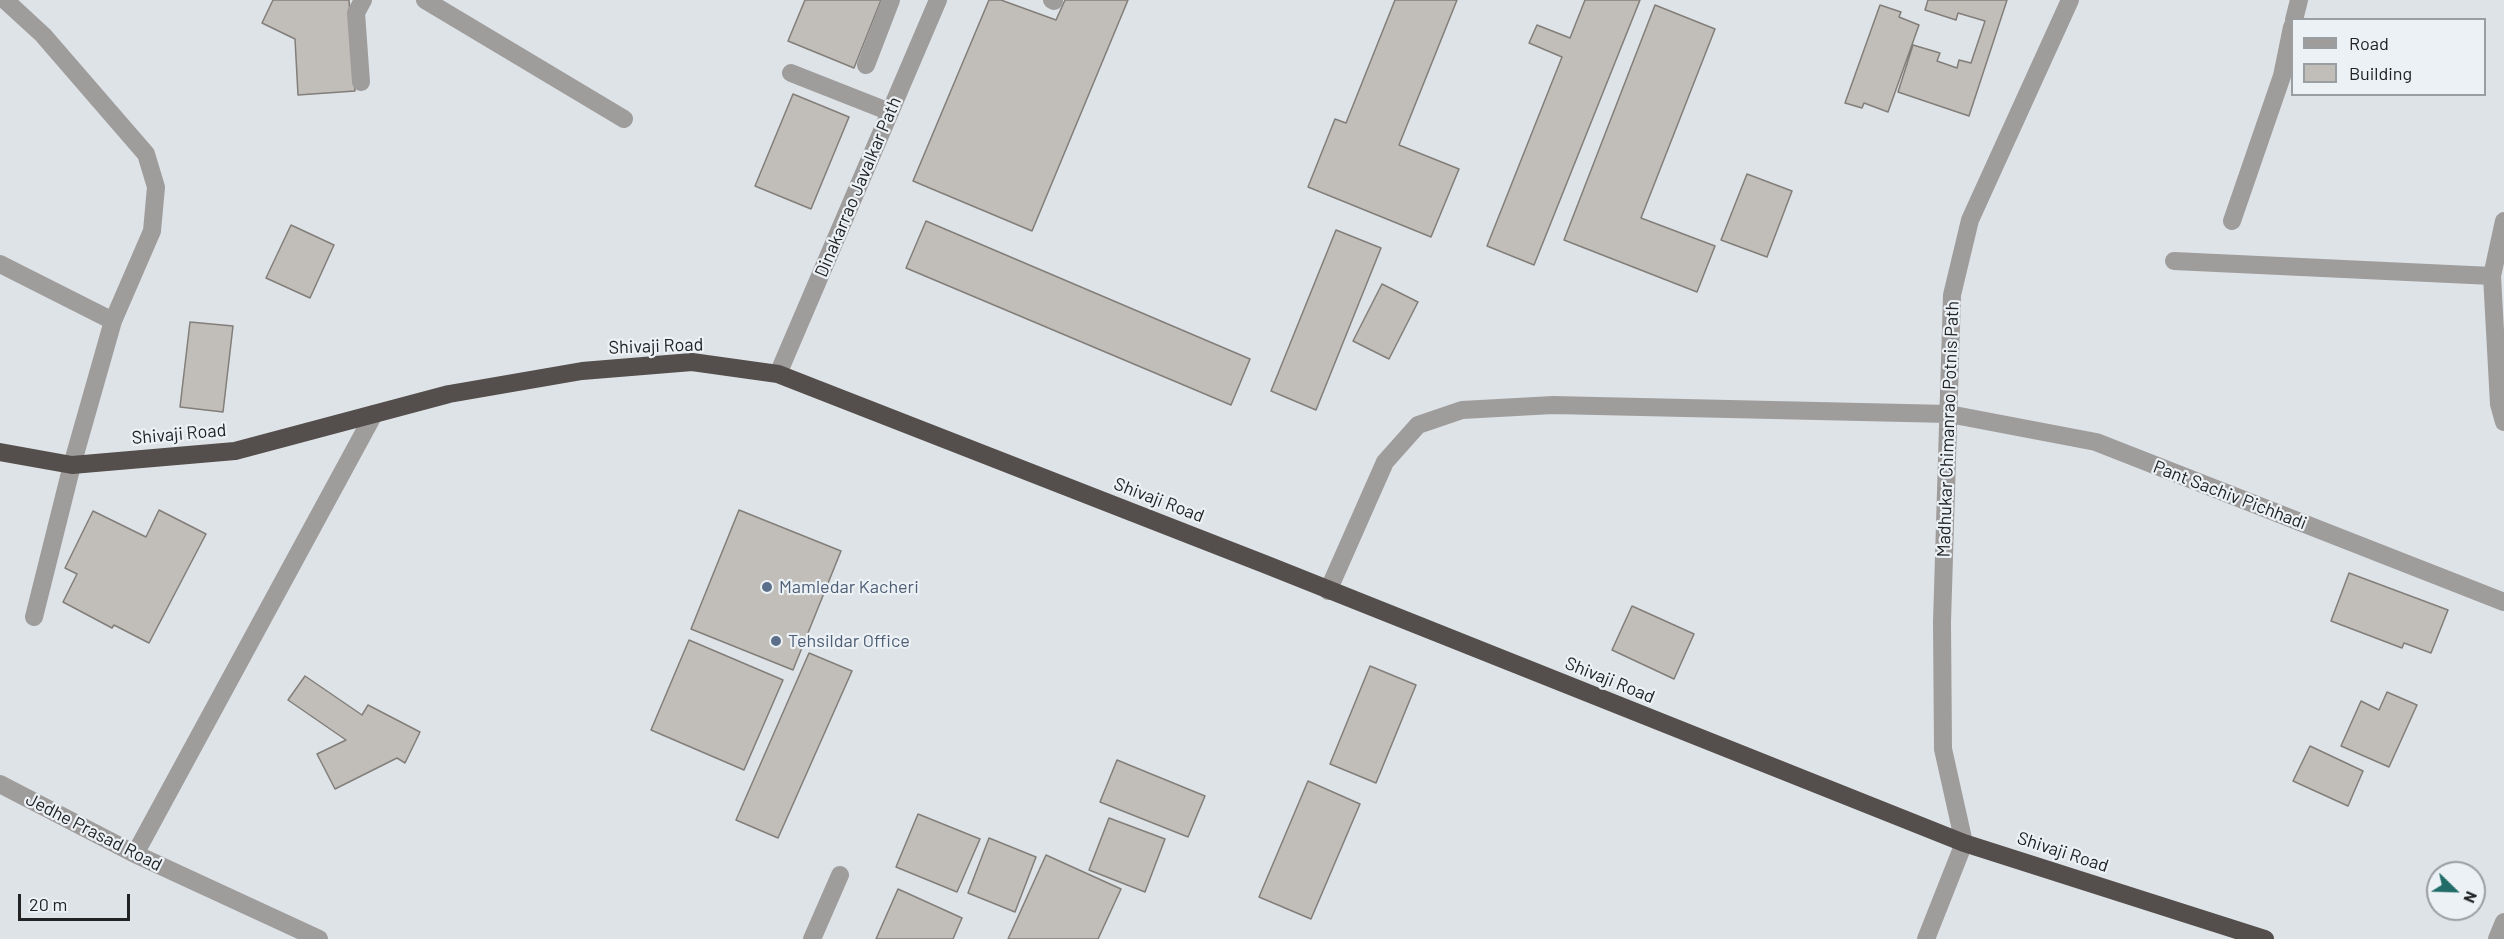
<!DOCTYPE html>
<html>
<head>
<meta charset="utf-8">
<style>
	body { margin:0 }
	#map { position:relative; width:2504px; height:939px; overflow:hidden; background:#dee3e7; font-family:Barlow,sans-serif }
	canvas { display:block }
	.legend { position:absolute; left:2291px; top:18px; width:195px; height:78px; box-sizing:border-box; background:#ecf1f5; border:2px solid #9a9ea1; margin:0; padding:8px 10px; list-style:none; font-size:18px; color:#202223 }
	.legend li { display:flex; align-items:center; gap:12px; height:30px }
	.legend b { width:30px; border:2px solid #9a9ea1 }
	.north { position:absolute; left:2426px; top:861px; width:60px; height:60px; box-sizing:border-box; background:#ecf1f5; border:2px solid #9a9ea1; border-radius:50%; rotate:113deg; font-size:16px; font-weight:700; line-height:24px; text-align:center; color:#202223 }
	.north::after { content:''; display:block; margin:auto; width:21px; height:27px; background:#216c68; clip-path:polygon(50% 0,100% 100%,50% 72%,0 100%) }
	.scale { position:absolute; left:18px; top:894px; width:112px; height:27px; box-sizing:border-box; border:3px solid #202223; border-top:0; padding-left:8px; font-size:18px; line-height:21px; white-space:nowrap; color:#202223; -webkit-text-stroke:4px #ecf1f5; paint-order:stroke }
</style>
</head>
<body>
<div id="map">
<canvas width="2504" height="939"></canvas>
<ul class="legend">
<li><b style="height:8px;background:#9f9c9c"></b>Road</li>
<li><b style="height:16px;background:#c1bdb8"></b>Building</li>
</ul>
<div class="north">N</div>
<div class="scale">20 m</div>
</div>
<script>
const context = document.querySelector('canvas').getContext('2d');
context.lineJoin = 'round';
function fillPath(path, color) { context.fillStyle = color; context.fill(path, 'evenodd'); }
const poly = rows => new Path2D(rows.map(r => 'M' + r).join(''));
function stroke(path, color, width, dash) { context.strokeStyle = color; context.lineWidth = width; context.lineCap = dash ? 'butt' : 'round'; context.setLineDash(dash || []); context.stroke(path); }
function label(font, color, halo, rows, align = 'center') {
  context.font = font + ' Barlow,sans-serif'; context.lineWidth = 4.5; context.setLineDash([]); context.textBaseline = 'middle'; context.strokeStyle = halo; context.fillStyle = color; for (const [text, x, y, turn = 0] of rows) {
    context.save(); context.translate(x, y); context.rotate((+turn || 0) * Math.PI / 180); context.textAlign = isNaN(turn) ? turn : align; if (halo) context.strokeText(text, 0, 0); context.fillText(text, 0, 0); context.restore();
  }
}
const building = poly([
	[273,0,349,0,355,91,298,95,295,39,262,23,273,0],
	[805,0,881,0,854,68,788,41,805,0],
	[989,0,1001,0,1056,20,1065,0,1128,0,1032,231,913,181,989,0],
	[1395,0,1457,0,1399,145,1459,169,1431,237,1308,187,1335,119,1346,123,1395,0],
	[1585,0,1640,0,1534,265,1487,246,1562,57,1529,43,1537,25,1570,38,1585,0],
	[1928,0,2007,0,1969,116,1898,92,1913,45,1940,53,1937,61,1957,68,1959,60,1971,63,1985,21,1958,13,1956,20,1925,10,1928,0],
	[1655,5,1715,29,1641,218,1715,246,1697,292,1564,240,1655,5],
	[1880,5,1901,12,1899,17,1919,25,1888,112,1864,103,1862,108,1845,103,1880,5],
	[793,94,849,117,811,209,755,186,793,94],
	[1747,174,1792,191,1767,257,1721,240,1747,174],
	[926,221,1250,359,1231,405,906,268,926,221],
	[291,225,334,245,310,298,266,278,291,225],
	[1336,230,1381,248,1316,410,1271,391,1336,230],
	[1382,284,1418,302,1389,359,1353,341,1382,284],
	[190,322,233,326,223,412,180,407,190,322],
	[159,510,206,534,149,643,114,625,112,628,63,602,77,574,65,568,93,511,146,537,159,510],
	[739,510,841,551,793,670,691,629,739,510],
	[2349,573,2448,610,2431,653,2404,643,2402,648,2331,621,2349,573],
	[1632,606,1694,634,1674,679,1612,650,1632,606],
	[689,640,783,680,744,770,651,730,689,640],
	[809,653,852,671,778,838,736,820,809,653],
	[1370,666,1416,685,1376,783,1330,764,1370,666],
	[305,676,362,715,368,705,420,732,405,763,397,758,335,789,317,754,346,740,288,700,305,676],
	[2387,692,2417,705,2389,767,2341,746,2361,701,2379,710,2387,692],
	[2310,746,2363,771,2348,806,2293,781,2310,746],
	[1117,760,1205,796,1188,837,1100,802,1117,760],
	[1308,781,1360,804,1311,919,1259,897,1308,781],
	[918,814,980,839,957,892,896,867,918,814],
	[1109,818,1165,839,1145,892,1089,870,1109,818],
	[989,838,1036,857,1015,912,968,893,989,838],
	[1046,855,1121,889,1098,939,1008,939,1046,855],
	[898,889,962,918,953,939,876,939,898,889]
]);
const minor = poly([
	[5,0,43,35,146,154,156,187,152,231,113,321,72,465,34,617],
	[425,0,624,119],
	[1052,0,1054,1],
	[2294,20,2299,0],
	[866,65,891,0],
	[791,73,890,112],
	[361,82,356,13,363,0],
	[2232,221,2282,76,2292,27],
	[2504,221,2492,276,2499,404,2504,422],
	[2174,261,2492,276],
	[0,264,113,321],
	[778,374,938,0],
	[1328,591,1385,462,1418,425,1462,410,1553,405,1949,414,2096,442,2504,602],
	[0,784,135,854,319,939],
	[135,854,374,414],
	[812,939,840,875],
	[1926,939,1964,843,1943,749,1942,622,1952,295,1970,220,2070,0],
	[2497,939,2504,922]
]);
const highway = poly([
	[0,452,72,465,235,451,449,394,582,371,692,362,778,374,1267,565,1964,843,2265,939]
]);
const markers = [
	[767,587,6,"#5c6f8a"],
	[776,641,6,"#5c6f8a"]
];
const streetNames = [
	["Dinakarrao Javalkar Path",858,187,-67],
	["Shivaji Road",656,346,-2],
	["Madhukar Chimanrao Potnis Path",1948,429,-88],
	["Shivaji Road",179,434,-5],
	["Pant Sachiv Pichhadi",2230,495,21],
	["Shivaji Road",1159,500,21],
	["Shivaji Road",1610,680,22],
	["Jedhe Prasad Road",94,832,27],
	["Shivaji Road",2063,852,18]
];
const serviceNames = [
	["Mamledar Kacheri",779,587],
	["Tehsildar Office",788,641]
];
fillPath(building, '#c1bdb8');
stroke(building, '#827e7a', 1.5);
stroke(minor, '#9f9c9c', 18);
stroke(highway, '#544e4c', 18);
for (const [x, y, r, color] of markers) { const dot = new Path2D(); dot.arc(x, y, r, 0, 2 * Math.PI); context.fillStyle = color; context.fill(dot); stroke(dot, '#ecf1f5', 2); }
label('18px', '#202223', '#ecf1f5', streetNames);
label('18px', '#4e5e75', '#ecf1f5', serviceNames, 'left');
</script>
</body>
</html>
